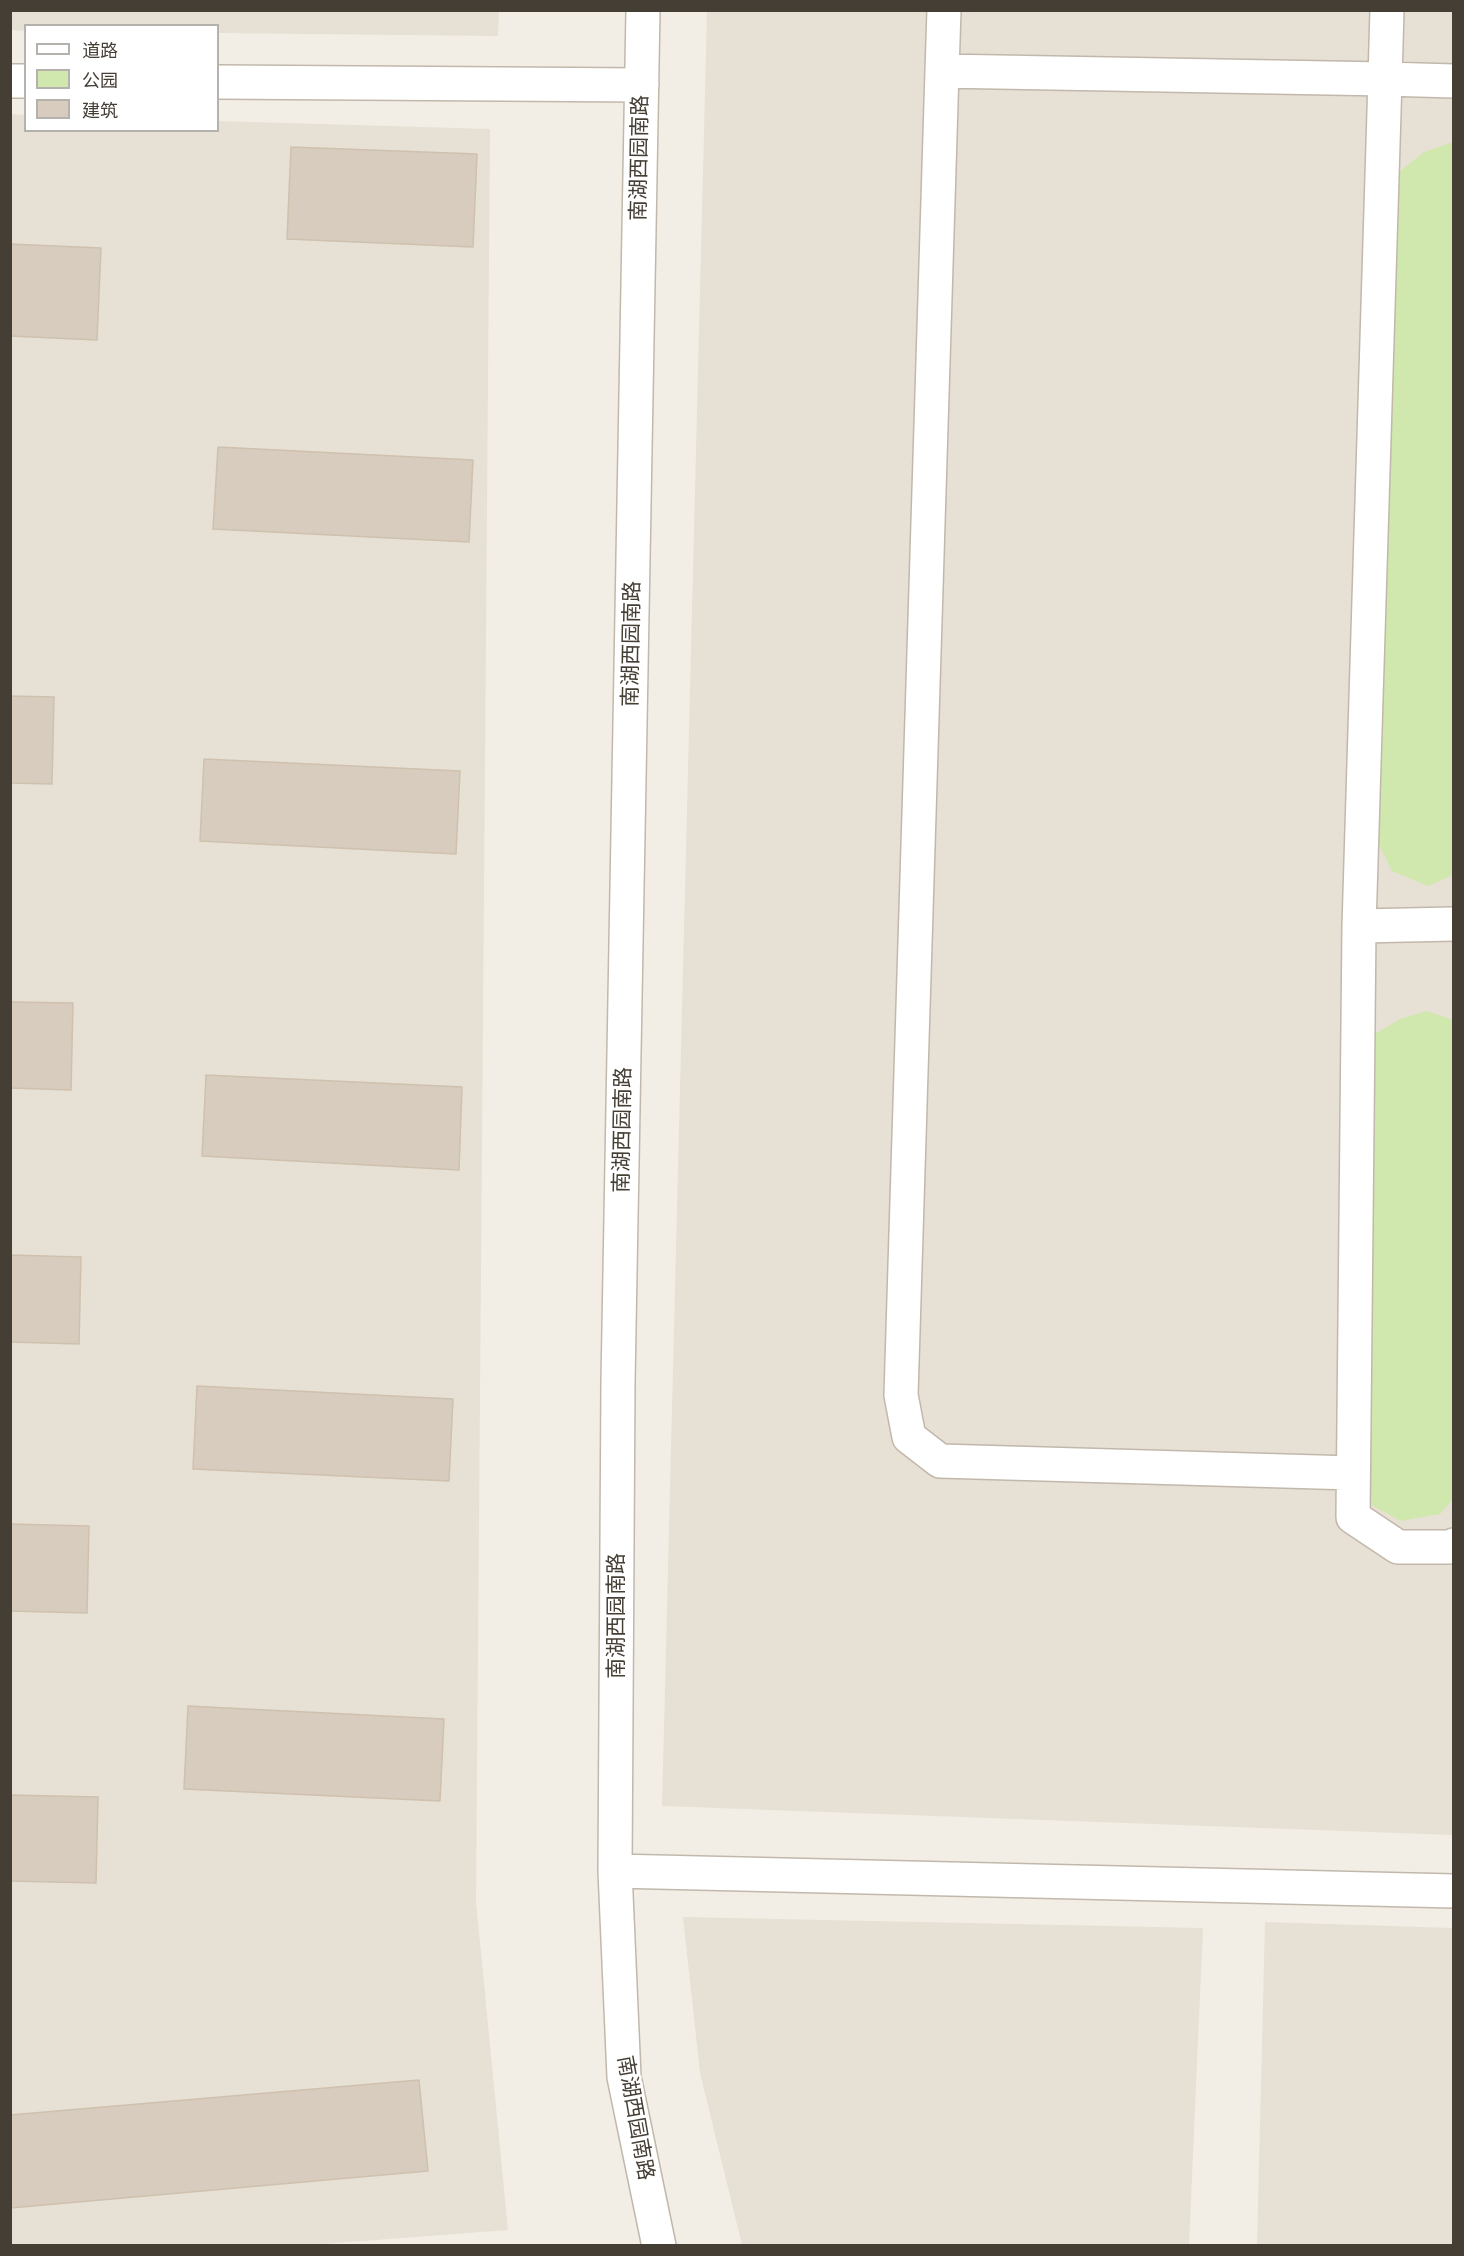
<!DOCTYPE html>
<html>
<head>
<meta charset="utf-8">
<style>
	body { margin:0 }
	#map { position:relative; width:1464px; height:2256px; overflow:hidden; background:#f3eee5; font-family:Rubik,"Noto Sans SC",sans-serif }
	canvas { display:block }
	.frame { position:absolute; inset:0; border:12px solid #453e35; pointer-events:none }
	.legend { position:absolute; left:24px; top:24px; width:195px; height:108px; box-sizing:border-box; background:#fff; border:2px solid #b5b2ae; margin:0; padding:8px 10px; list-style:none; font-size:18px; color:#453e35 }
	.legend li { display:flex; align-items:center; gap:12px; height:30px }
	.legend b { width:30px; border:2px solid #b5b2ae }
</style>
</head>
<body>
<div id="map">
<canvas width="1464" height="2256"></canvas>
<div class="frame"></div>
<ul class="legend">
<li><b style="height:8px;background:#fff"></b>道路</li>
<li><b style="height:16px;background:#d0e7ae"></b>公园</li>
<li><b style="height:16px;background:#d7ccbe"></b>建筑</li>
</ul>
</div>
<script>
const context = document.querySelector('canvas').getContext('2d');
context.lineJoin = 'round';
function fillPath(path, color) { context.fillStyle = color; context.fill(path, 'evenodd'); }
const poly = rows => new Path2D(rows.map(r => 'M' + r).join(''));
function stroke(path, color, width, dash) { context.strokeStyle = color; context.lineWidth = width; context.lineCap = dash ? 'butt' : 'round'; context.setLineDash(dash || []); context.stroke(path); }
function label(font, color, halo, rows, align = 'center') {
  context.font = font + ' Rubik,"Noto Sans SC",sans-serif'; context.lineWidth = 5; context.setLineDash([]); context.textBaseline = 'middle'; context.strokeStyle = halo; context.fillStyle = color; for (const [text, x, y, turn = 0] of rows) {
    context.save(); context.translate(x, y); context.rotate((+turn || 0) * Math.PI / 180); context.textAlign = isNaN(turn) ? turn : align; if (halo) context.strokeText(text, 0, 0); context.fillText(text, 0, 0); context.restore();
  }
}
const residential = poly([
	[11,10,499,11,498,36,218,33,218,26,26,26,25,31,11,30],
	[707,11,1453,11,1453,1835,662,1806],
	[11,114,25,115,26,130,218,130,218,121,490,129,476,1901,508,2230,297,2246,11,2246],
	[683,1917,1203,1928,1189,2245,742,2245,700,2073],
	[1265,1922,1453,1928,1453,2245,1257,2245]
]);
const green = poly([
	[1453,142,1453,875,1428,886,1392,871,1376,839,1393,177,1424,152],
	[1427,1011,1453,1020,1453,1499,1440,1514,1401,1521,1371,1505,1358,1476,1375,1034,1400,1019]
]);
const building = poly([
	[291,147,477,154,473,247,287,239,291,147],
	[10,244,101,248,97,340,10,336,10,244],
	[218,447,473,460,469,542,213,529,218,447],
	[10,696,54,697,52,784,10,783,10,696],
	[204,759,460,771,456,854,200,841,204,759],
	[10,1002,73,1003,71,1090,10,1088,10,1002],
	[206,1075,462,1087,459,1170,202,1156,206,1075],
	[10,1255,81,1257,79,1344,10,1342,10,1255],
	[197,1386,453,1399,449,1481,193,1469,197,1386],
	[10,1524,89,1526,87,1613,10,1611,10,1524],
	[188,1706,444,1719,440,1801,184,1789,188,1706],
	[10,1795,98,1797,96,1883,10,1881,10,1795],
	[419,2080,428,2171,10,2208,10,2115,419,2080]
]);
const minor = poly([
	[643,10,618,1382,615,1871,624,2077,659,2246],
	[942,71,944,10],
	[10,81,26,81],
	[218,82,642,85],
	[1454,924,1359,926,1353,1517,1398,1547,1451,1547,1454,1545],
	[1359,926,1385,79,1454,81],
	[1353,1473,940,1461,909,1437,901,1395,942,71,1385,79,1387,10],
	[615,1871,1454,1891]
]);
const streetNames = [
	["南湖西园南路",640,158,-89],
	["南湖西园南路",632,644,-89],
	["南湖西园南路",623,1130,-89],
	["南湖西园南路",617,1616,-90],
	["南湖西园南路",635,2118,80]
];
fillPath(residential, '#e7e0d4');
fillPath(green, '#d0e7ae');
fillPath(building, '#d7ccbe');
stroke(building, '#cfc1ae', 1.5);
stroke(minor, '#c1b8ab', 36);
stroke(minor, '#fff', 33);
label('21px', '#453e35', '#fff', streetNames);
</script>
</body>
</html>
